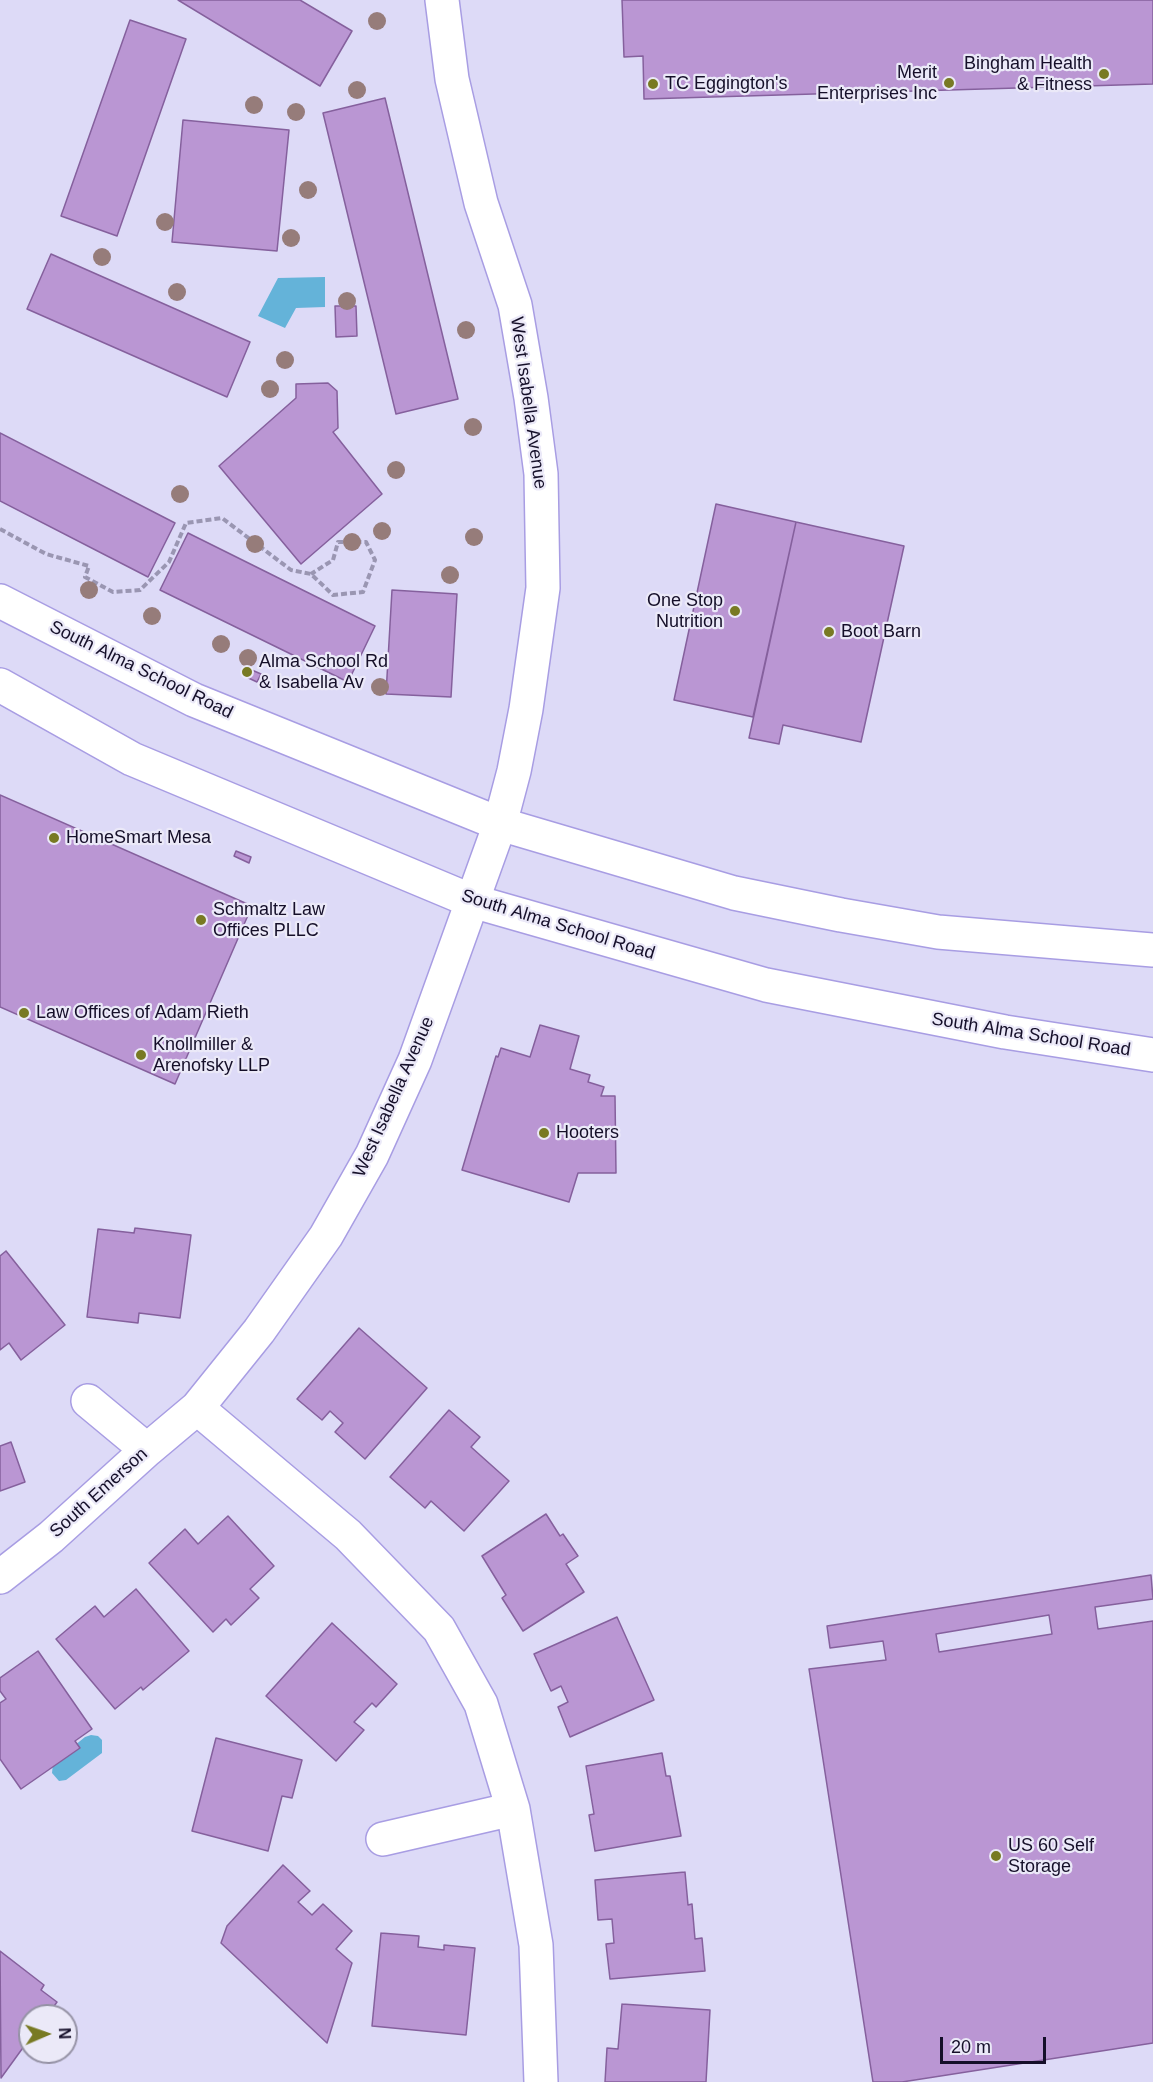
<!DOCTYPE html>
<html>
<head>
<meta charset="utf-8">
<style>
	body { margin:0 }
	#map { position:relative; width:1153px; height:2082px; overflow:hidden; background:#dddaf7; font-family:Arial,sans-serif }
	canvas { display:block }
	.north { position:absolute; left:18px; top:2004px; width:60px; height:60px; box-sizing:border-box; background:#ebe9f8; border:2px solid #9592a5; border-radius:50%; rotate:88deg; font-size:16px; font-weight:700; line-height:24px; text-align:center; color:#150f29 }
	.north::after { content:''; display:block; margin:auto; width:21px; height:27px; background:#787a23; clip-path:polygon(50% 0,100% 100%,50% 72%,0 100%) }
	.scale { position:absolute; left:940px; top:2037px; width:106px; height:27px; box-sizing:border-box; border:3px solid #150f29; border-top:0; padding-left:8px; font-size:18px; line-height:21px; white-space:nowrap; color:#150f29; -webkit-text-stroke:4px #ebe9f8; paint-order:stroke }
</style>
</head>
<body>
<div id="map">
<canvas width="1153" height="2082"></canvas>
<div class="north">N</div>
<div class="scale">20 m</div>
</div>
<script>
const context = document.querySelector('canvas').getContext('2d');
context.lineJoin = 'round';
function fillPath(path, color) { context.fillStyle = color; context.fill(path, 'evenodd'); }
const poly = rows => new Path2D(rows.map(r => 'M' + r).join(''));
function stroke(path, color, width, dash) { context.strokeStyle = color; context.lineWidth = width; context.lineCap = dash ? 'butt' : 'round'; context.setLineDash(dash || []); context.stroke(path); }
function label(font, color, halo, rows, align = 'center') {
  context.font = font + ' Arial,sans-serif'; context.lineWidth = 4.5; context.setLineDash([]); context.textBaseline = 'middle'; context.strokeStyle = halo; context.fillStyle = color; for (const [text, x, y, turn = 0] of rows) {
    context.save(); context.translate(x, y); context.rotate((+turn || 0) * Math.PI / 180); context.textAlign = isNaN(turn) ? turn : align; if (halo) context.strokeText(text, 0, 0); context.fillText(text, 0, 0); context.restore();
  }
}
const water = poly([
	[325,277,325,307,296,308,285,328,258,316,278,278],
	[91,1735,98,1736,102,1740,102,1753,66,1780,59,1781,52,1773,53,1763,85,1737]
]);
const building = poly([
	[178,0,300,0,352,31,320,86,178,0],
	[622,0,1153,0,1153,84,644,99,643,56,624,57,622,0],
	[130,20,186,39,117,236,61,216,130,20],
	[385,98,458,399,396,414,323,113,385,98],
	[183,120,289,130,277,251,172,242,183,120],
	[51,254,250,342,227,397,27,309,51,254],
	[335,306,356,306,357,336,336,337,335,306],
	[328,383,337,391,338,428,333,432,382,494,301,564,219,466,296,398,296,384,328,383],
	[0,433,175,523,148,577,0,501,0,433],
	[716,504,796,522,753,717,674,700,716,504],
	[796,522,904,546,861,742,783,725,779,744,749,738,796,522],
	[188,533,375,626,348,682,160,590,188,533],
	[392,590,457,594,451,697,386,694,392,590],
	[245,667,261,674,257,682,242,675,245,667],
	[0,795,252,906,175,1084,0,1007,0,795],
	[236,851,251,857,249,863,234,856,236,851],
	[540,1025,579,1036,570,1069,590,1075,588,1082,604,1087,601,1096,615,1096,616,1173,578,1173,569,1202,462,1170,496,1056,498,1057,501,1048,530,1057,540,1025],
	[135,1228,191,1235,180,1318,139,1313,138,1323,87,1317,98,1229,134,1233,135,1228],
	[6,1251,65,1325,21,1360,9,1343,0,1350,0,1256,6,1251],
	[359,1328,427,1388,365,1459,335,1432,343,1423,330,1411,322,1420,297,1399,359,1328],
	[449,1410,480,1437,471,1447,509,1481,464,1531,431,1501,425,1508,390,1477,449,1410],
	[11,1442,25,1482,0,1491,0,1446,11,1442],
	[546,1514,560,1536,563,1534,578,1556,566,1564,584,1592,523,1631,502,1598,506,1595,482,1556,546,1514],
	[228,1516,274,1566,250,1589,259,1598,231,1625,226,1619,213,1632,149,1563,185,1529,198,1544,228,1516],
	[1151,1575,1153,1599,1095,1607,1098,1629,1153,1621,1153,2043,902,2082,873,2082,809,1669,886,1660,883,1641,830,1648,827,1626,1151,1575],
	[1049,1615,1052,1634,939,1652,936,1634,1049,1615],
	[136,1589,189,1651,143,1690,141,1687,115,1709,56,1639,95,1606,104,1617,136,1589],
	[617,1617,654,1700,570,1737,558,1707,568,1702,561,1686,551,1691,534,1654,617,1617],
	[332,1623,397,1684,376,1707,372,1703,354,1722,364,1730,336,1761,266,1696,332,1623],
	[38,1651,92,1729,75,1741,80,1748,21,1789,0,1759,0,1703,6,1699,0,1691,0,1678,38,1651],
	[216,1738,302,1760,292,1798,282,1796,268,1851,192,1831,216,1738],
	[662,1753,666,1776,670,1776,681,1836,595,1851,589,1815,594,1814,586,1766,662,1753],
	[283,1865,310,1891,298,1902,312,1915,323,1904,352,1931,336,1949,352,1963,327,2043,221,1943,227,1926,283,1865],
	[685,1872,688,1905,692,1904,695,1939,702,1938,705,1971,610,1979,606,1944,614,1943,612,1919,598,1920,595,1880,685,1872],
	[381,1933,419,1936,418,1947,444,1950,444,1945,475,1948,466,2035,372,2026,381,1933],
	[0,1951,44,1985,41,1990,57,2002,47,2016,30,2016,30,2038,1,2078,0,1951],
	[622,2004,710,2010,706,2082,605,2082,607,2048,618,2049,622,2004]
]);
const path = poly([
	[0,529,46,554,89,566,85,577,113,592,140,590,169,562,186,523,222,518,291,570,311,574,333,595,363,592,375,560,366,542,338,542,333,560,311,574]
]);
const minor = poly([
	[88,1401,147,1450],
	[197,1408,348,1535,439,1629,481,1704,513,1809,536,1945,541,2082],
	[0,1577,51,1537,147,1450,197,1408,259,1331,326,1236,372,1155,415,1060,500,824,514,771,526,709,543,588,541,474,531,398,515,305,481,203,452,79,442,0],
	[383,1839,513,1809]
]);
const major = poly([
	[0,601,194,700,500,824,734,893,841,915,938,932,1153,950],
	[0,685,132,759,472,901,766,985,1005,1032,1153,1055]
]);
const trees = [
	[377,21],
	[357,90],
	[254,105],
	[296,112],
	[308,190],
	[165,222],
	[291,238],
	[102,257],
	[177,292],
	[347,301],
	[466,330],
	[285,360],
	[270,389],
	[473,427],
	[396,470],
	[180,494],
	[382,531],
	[474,537],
	[352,542],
	[255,544],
	[450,575],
	[89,590],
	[152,616],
	[221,644],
	[248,658],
	[380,687]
];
const markers = [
	[1104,74,6,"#787a23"],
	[949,83,6,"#787a23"],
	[653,84,6,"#787a23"],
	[735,611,6,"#787a23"],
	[829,632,6,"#787a23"],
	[247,672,6,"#787a23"],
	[54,838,6,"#787a23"],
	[201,920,6,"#787a23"],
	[24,1013,6,"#787a23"],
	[141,1055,6,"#787a23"],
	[544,1133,6,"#787a23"],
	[996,1856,6,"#787a23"]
];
const poiNames = [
	["Bingham Health",1092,64,"right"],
	["& Fitness",1092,85,"right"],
	["Merit",937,73,"right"],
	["Enterprises Inc",937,94,"right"],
	["TC Eggington's",665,84],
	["One Stop",723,601,"right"],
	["Nutrition",723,622,"right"],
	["Boot Barn",841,632],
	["Alma School Rd",259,662],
	["& Isabella Av",259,683],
	["HomeSmart Mesa",66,838],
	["Schmaltz Law",213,910],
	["Offices PLLC",213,931],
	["Law Offices of Adam Rieth",36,1013],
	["Knollmiller &",153,1045],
	["Arenofsky LLP",153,1066],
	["Hooters",556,1133],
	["US 60 Self",1008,1846],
	["Storage",1008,1867]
];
const streetNames = [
	["West Isabella Avenue",528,403,82],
	["South Alma School Road",141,670,26],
	["South Alma School Road",558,925,17],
	["South Alma School Road",1031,1035,9],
	["West Isabella Avenue",394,1097,-66],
	["South Emerson",99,1493,-42]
];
fillPath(water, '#64b3d9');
fillPath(building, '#ba96d3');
stroke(building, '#85609d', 1.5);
stroke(minor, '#a89de3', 36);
stroke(major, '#a89de3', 36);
stroke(path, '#9a96b2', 4, [6, 3]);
stroke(minor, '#fff', 33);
stroke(major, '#fff', 33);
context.fillStyle = '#967c7a';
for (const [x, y] of trees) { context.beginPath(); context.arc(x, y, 9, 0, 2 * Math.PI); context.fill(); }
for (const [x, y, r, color] of markers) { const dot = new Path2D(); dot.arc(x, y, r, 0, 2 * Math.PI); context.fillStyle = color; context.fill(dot); stroke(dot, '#ebe9f8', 2); }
label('18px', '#150f29', '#ebe9f8', poiNames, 'left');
label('18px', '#150f29', '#ebe9f8', streetNames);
</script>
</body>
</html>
